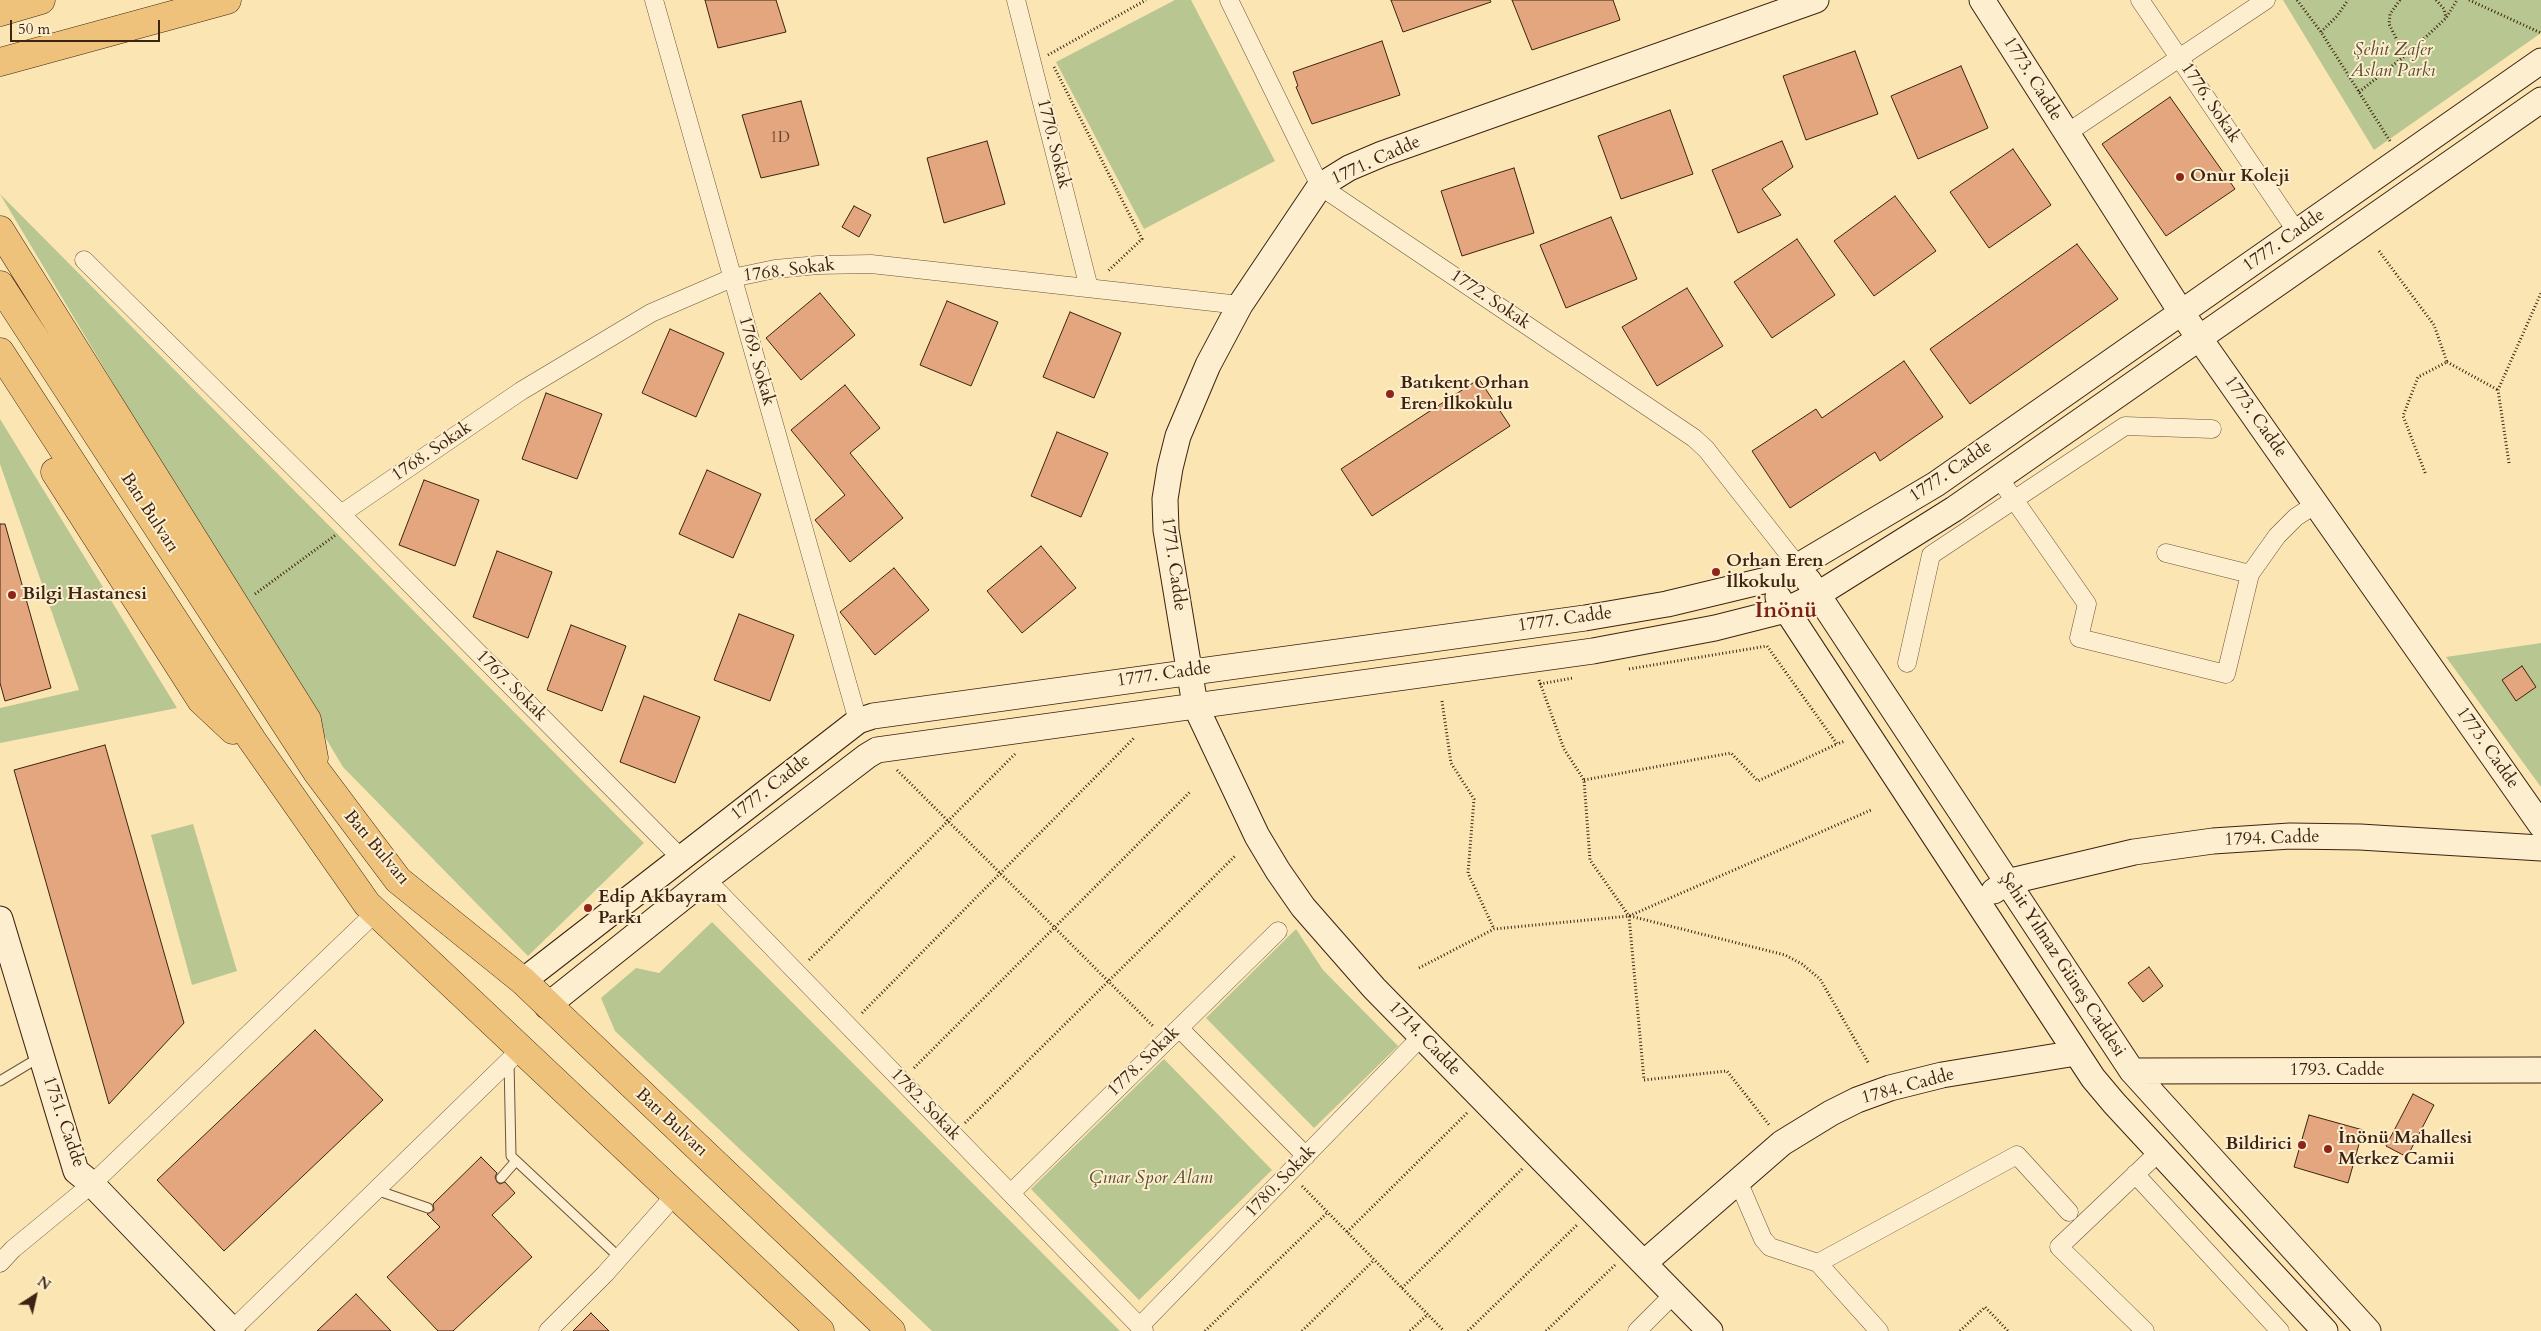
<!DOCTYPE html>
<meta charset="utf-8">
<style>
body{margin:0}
#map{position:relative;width:2541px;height:1331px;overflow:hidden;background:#fbe5b3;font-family:Cardo,serif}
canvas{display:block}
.north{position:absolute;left:10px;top:1271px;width:50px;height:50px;-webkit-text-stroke:4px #fceece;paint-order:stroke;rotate:35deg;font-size:14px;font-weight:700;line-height:20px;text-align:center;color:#3d2311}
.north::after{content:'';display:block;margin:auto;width:18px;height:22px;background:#3d2311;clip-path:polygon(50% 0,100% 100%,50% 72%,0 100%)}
.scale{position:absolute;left:10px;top:20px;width:150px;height:22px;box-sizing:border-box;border:2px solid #3d2311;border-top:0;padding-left:6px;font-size:15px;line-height:18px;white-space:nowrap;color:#3d2311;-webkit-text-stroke:4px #fceece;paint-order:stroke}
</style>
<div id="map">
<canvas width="2541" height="1331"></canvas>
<div class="north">N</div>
<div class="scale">50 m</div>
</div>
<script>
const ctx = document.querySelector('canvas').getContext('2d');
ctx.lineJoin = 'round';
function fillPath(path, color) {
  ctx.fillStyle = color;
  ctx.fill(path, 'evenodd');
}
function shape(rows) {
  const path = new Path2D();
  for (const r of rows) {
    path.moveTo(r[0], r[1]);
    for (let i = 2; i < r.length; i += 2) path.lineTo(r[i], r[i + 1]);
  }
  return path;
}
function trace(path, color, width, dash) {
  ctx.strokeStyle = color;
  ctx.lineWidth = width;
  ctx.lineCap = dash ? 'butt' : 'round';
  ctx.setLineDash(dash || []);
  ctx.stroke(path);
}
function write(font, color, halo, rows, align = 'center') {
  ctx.font = font + ' Cardo,serif';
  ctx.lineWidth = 4;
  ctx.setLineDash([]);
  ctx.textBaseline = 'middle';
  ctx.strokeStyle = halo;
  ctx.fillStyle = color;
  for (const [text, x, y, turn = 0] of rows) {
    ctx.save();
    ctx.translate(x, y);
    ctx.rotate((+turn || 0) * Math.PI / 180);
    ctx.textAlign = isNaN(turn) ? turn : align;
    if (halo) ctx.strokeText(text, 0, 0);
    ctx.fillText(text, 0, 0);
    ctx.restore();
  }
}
fillPath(shape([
 [1175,0,1191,0,1275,161,1144,229,1056,62],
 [2283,0,2541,0,2541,33,2374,150],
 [0,194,644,843,528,956,343,767],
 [0,419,177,708,0,743,0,708,79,690,0,464],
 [2541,643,2541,787,2446,657],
 [193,824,237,971,192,985,151,835],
 [712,922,1120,1331,932,1331,615,1031,601,998,636,968,659,973],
 [1296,929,1323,970,1398,1046,1314,1128,1206,1018],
 [1164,1059,1272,1170,1139,1300,1031,1189]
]), '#b8c691');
const building = shape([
 [705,0,776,0,786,32,718,48,705,0],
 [1391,0,1490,0,1491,2,1403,32,1391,0],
 [1512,0,1613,0,1620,20,1532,50,1512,0],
 [1382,41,1400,95,1312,124,1296,87,1298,86,1293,72,1382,41],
 [1855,51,1878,114,1806,140,1783,76,1855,51],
 [1961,66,1988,128,1918,159,1891,96,1961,66],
 [2170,97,2235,189,2166,236,2102,144,2170,97],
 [801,101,819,165,761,178,742,115,801,101],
 [1670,110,1693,174,1621,199,1598,136,1670,110],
 [987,141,1005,204,944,223,927,158,987,141],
 [1782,141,1793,167,1762,189,1781,215,1738,233,1712,170,1782,141],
 [2013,149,2051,205,1989,248,1950,192,2013,149],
 [1514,168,1534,233,1462,256,1441,191,1514,168],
 [1895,196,1936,251,1874,296,1834,241,1895,196],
 [854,206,871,215,859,237,842,227,854,206],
 [1611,217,1637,279,1566,308,1540,245,1611,217],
 [1797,239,1835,295,1772,338,1734,282,1797,239],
 [2077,244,2118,299,1970,404,1930,349,2077,244],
 [1687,288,1723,346,1657,386,1622,327,1687,288],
 [820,293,855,335,801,380,766,338,820,293],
 [947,301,998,322,971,386,920,365,947,301],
 [1070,312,1121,333,1094,398,1043,377,1070,312],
 [670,329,724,353,696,417,642,393,670,329],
 [1904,361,1943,417,1880,461,1875,452,1790,508,1752,451,1816,409,1822,418,1904,361],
 [1479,379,1510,426,1372,516,1341,469,1479,379],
 [845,385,880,428,850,453,903,518,850,562,815,520,845,495,791,430,845,385],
 [546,393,602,414,577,479,522,459,546,393],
 [1057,432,1108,453,1081,517,1031,496,1057,432],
 [707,470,761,494,733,558,679,534,707,470],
 [424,480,479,500,455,566,399,545,424,480],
 [0,524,5,524,51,688,5,701,0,683,0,524],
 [1041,546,1076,588,1022,633,987,591,1041,546],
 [497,551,552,572,528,638,473,617,497,551],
 [894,568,929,610,875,655,840,612,894,568],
 [739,614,794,635,770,701,714,680,739,614],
 [571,625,626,646,602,711,547,690,571,625],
 [2522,666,2536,687,2516,701,2502,680,2522,666],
 [644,696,700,717,675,783,620,762,644,696],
 [105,745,184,1023,109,1104,14,770,105,745],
 [2149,967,2163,986,2143,1002,2128,983,2149,967],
 [315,1030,383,1100,224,1251,157,1180,315,1030],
 [2413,1094,2434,1105,2407,1157,2386,1146,2413,1094],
 [2309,1115,2363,1130,2348,1183,2294,1167,2309,1115],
 [481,1157,497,1173,495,1177,497,1182,500,1184,505,1182,515,1193,492,1215,532,1257,453,1331,438,1331,387,1277,440,1227,427,1214,434,1210,433,1204,481,1157],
 [356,1294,391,1331,317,1331,356,1294],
 [591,1313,609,1331,573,1331,591,1313]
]);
fillPath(building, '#e4a67e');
trace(building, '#3d2311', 1);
const lane = shape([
 [509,1061,511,1156,620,1258],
 [0,1081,40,1057],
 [501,1178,515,1162],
 [376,1190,428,1208]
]);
const street = shape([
 [654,0,858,721],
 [1016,0,1089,288],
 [1229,0,1320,186,1694,438,1706,449,1798,566],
 [2140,0,2297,232],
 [2067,133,2266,0],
 [84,260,341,514,681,858],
 [1999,478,2087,604,2079,638,2226,674,2250,574,2277,536,2296,517,2316,504],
 [341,514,521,391,651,313,732,278,775,269,818,265,871,264,1240,305],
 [2166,553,2250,574],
 [1907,663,1931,555,2125,426,2212,429],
 [706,879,1144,1331],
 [1179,1028,1306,1156],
 [2135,1174,2280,1331],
 [1738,1181,1763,1239,1770,1247,1818,1263,1879,1331],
 [1011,1193,1278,931],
 [0,1263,13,1249,92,1184,376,912],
 [1818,1263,2017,1155,2069,1212],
 [1140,1326,1422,1036],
 [231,1331,521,1049],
 [548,1331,605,1274,675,1195],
 [1637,1331,1674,1294],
 [2145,1331,2059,1247,2159,1152]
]);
const secondary = shape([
 [1982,0,2181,312,2541,825],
 [1808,580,2132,1071,2368,1331],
 [1778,597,2093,1078,2114,1103,2325,1331],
 [1994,891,2007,882,2134,852,2213,841,2290,836,2360,837,2541,848],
 [0,919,76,1171,92,1184,232,1330],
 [523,981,858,721,873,716,1585,618,1667,604,1767,580,1798,566,1936,484,2541,61],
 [547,1006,706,879,867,756,877,750,1593,651,1715,628,1786,610,1817,595,1954,509,2541,100],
 [2132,1071,2541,1070],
 [1644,1263,1782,1143,1831,1113,1857,1100,1890,1088,1942,1075,2076,1053],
 [1710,1331,1374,988,1303,907,1278,871,1257,836,1195,705,1166,530,1165,499,1170,468,1178,436,1208,365,1240,305,1320,186,1349,168,1382,154,1816,0]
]);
const primary = shape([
 [0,12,41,0],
 [0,62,227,0],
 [0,230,307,720,314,758],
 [0,285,317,772,398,880,523,981,891,1331],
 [0,352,252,740,367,904,820,1331],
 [55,472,201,700,233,730]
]);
trace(lane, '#6c543a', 11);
trace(street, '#6c543a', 19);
trace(secondary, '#3d2311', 27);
trace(primary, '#3d2311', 29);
trace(shape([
 [2297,0,2321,32,2390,141],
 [2400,0,2390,14,2389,24,2398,42,2411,51],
 [2436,0,2444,9,2446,18],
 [2469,0,2541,33],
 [2321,32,2337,16,2348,0],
 [1048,55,1146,0],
 [1054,67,1142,239,1107,272],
 [2359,92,2411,51,2446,18,2457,0],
 [2379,251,2434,325,2447,362,2418,377,2403,416,2426,475],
 [2447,362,2498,390],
 [2509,463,2498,390,2541,293],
 [255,594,337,534],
 [1629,669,1767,646,1837,744,1845,741],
 [1539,680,1564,749,1584,780,1590,860,1629,916,1644,1080,1727,1071,1770,1126],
 [1540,684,1573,678],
 [1442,701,1451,763,1474,799,1468,873,1494,929],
 [897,770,1154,1027],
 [1584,780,1731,753,1758,781,1837,744],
 [1630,916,1785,955,1802,964,1820,979,1869,1064],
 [809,960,1015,754],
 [1419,968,1494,929,1629,916,1871,810],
 [862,1013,1135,737],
 [914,1068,1191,791],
 [965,1123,1235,856],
 [1302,1186,1444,1331],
 [1347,1232,1467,1113],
 [1402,1288,1522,1169],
 [1205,1331,1328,1212],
 [1302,1331,1374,1260],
 [1410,1331,1428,1314],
 [1468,1331,1577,1225],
 [1546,1331,1616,1264],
 [1960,1331,1985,1307,2008,1331]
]), '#3d2311', 3, [1, 2.5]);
trace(lane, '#fceece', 9);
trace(street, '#fceece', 18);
trace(secondary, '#fceece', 25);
trace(primary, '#eec27a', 28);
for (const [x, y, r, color] of [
 [2180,177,5,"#8f2418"],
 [1390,394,5,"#8f2418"],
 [1716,572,5,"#8f2418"],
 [12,595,5,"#8f2418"],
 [588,908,5,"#8f2418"],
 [2302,1145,5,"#8f2418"],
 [2328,1149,5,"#8f2418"]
]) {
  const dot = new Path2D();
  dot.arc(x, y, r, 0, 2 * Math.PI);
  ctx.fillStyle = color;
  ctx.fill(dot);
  trace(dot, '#fceece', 2);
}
write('15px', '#67442c', null, [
 ["1D",780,139]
]);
write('italic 18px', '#5c4c31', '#fceece', [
 ["Şehit Zafer",2393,51],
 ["Aslan Parkı",2393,72],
 ["Çınar Spor Alanı",1151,1179]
]);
write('18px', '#3d2311', '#fceece', [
 ["1773. Cadde",2032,79,58],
 ["1776. Sokak",2210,103,56],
 ["1770. Sokak",1053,144,76],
 ["1771. Cadde",1376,161,-24],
 ["1777. Cadde",2284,241,-35],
 ["1768. Sokak",789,271,-7],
 ["1772. Sokak",1490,300,34],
 ["1769. Sokak",756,361,74],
 ["1773. Cadde",2255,417,55],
 ["1768. Sokak",432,452,-34],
 ["1777. Cadde",1951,472,-34],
 ["Batı Bulvarı",149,513,57],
 ["1771. Cadde",1173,564,82],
 ["1777. Cadde",1565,620,-8],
 ["1777. Cadde",1164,675,-8],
 ["1767. Sokak",511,686,45],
 ["1773. Cadde",2487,748,55],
 ["1777. Cadde",771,788,-38],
 ["1794. Cadde",2272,839,-2],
 ["Batı Bulvarı",376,848,50],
 ["Şehit Yılmaz Güneş Caddesi",2062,965,57],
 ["1714. Cadde",1424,1039,46],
 ["1778. Sokak",1144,1062,-44],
 ["1793. Cadde",2337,1071],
 ["1784. Cadde",1908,1087,-15],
 ["1782. Sokak",925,1105,46],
 ["1751. Cadde",63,1122,71],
 ["Batı Bulvarı",671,1123,43],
 ["1780. Sokak",1281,1182,-46]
]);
write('bold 18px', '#3d2311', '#fceece', [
 ["Onur Koleji",2190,177],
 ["Batıkent Orhan",1400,384],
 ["Eren İlkokulu",1400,405],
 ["Orhan Eren",1726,562],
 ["İlkokulu",1726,583],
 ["Bilgi Hastanesi",22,595],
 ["Edip Akbayram",598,898],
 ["Parkı",598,919],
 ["İnönü Mahallesi",2338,1139],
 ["Merkez Camii",2338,1160],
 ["Bildirici",2292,1145,"right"]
], 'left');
write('bold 22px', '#7a1f14', '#fceece', [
 ["İnönü",1786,612]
]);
</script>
